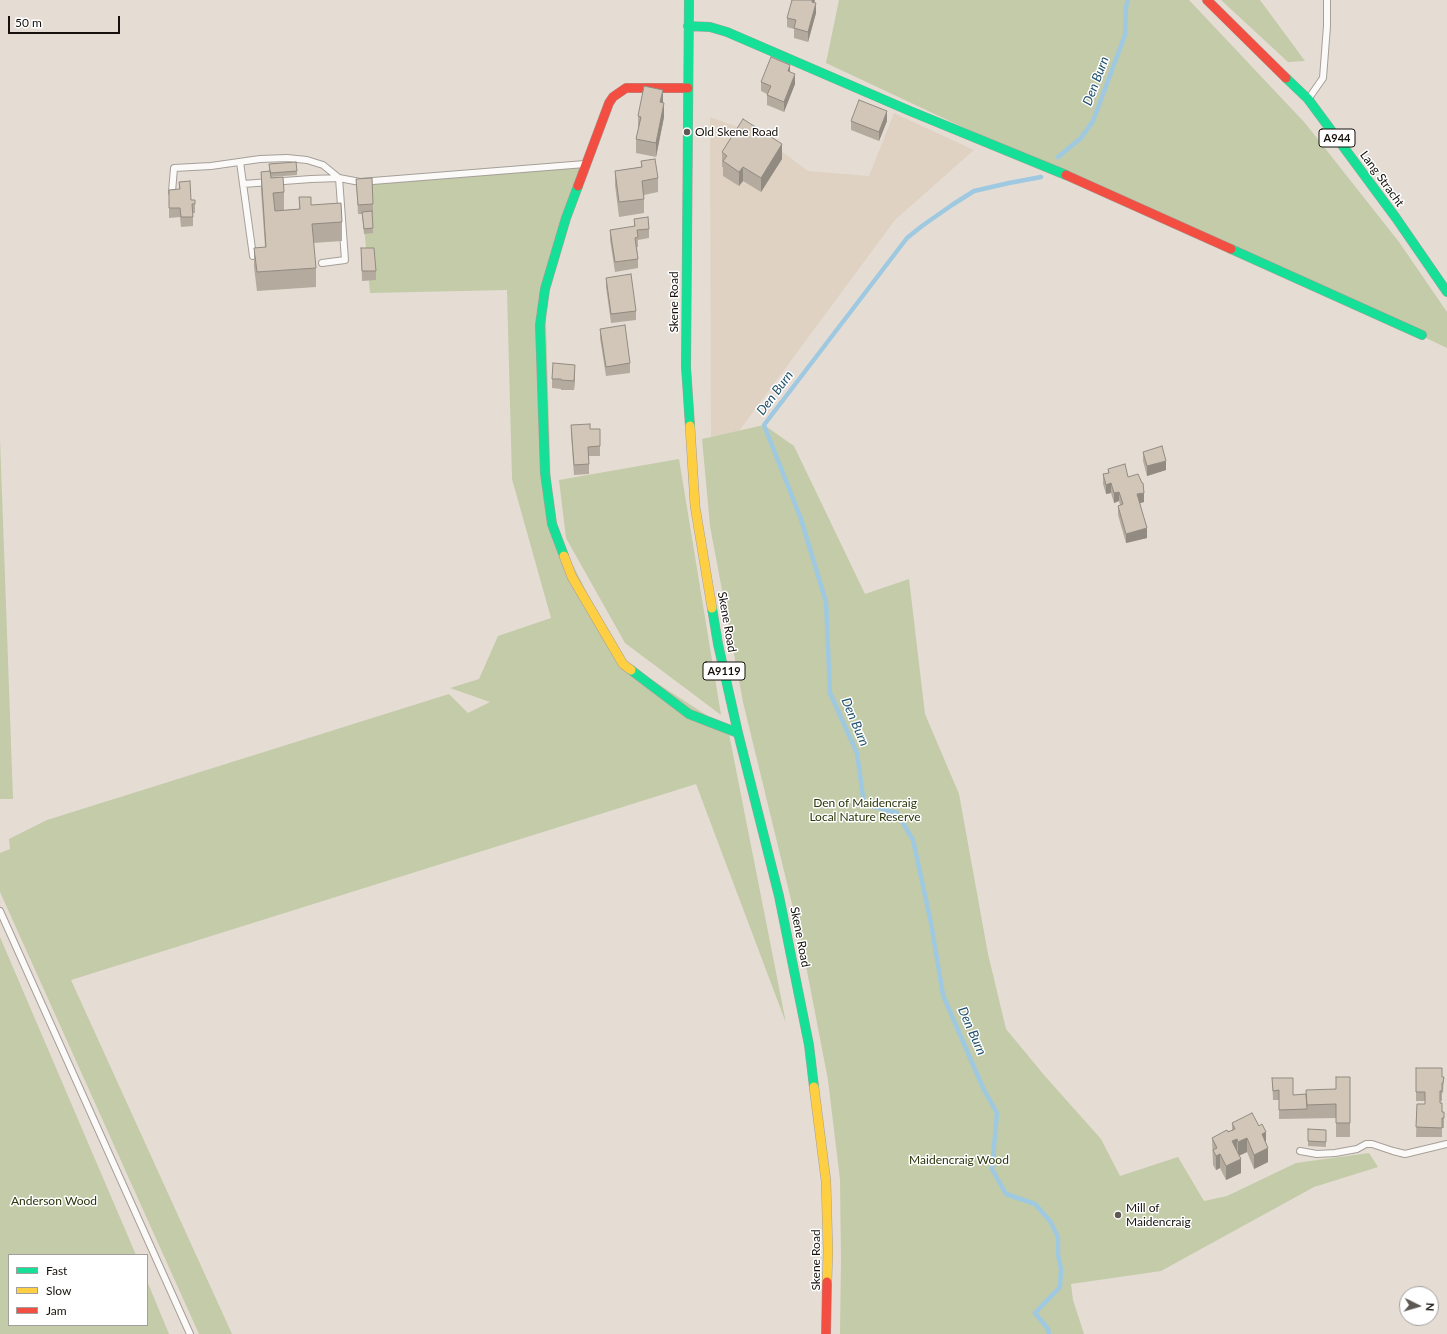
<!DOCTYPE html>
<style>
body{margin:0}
#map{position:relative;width:1447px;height:1334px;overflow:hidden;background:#e5ddd4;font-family:Lato,sans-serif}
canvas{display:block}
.legend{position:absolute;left:8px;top:1254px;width:140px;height:72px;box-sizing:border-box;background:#fff;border:1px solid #a2a09e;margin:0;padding:5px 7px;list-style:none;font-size:12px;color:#16110c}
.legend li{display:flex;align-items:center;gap:8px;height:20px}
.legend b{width:20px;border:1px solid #a2a09e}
.north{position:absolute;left:1399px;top:1286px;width:40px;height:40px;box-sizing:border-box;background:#fff;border:1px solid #a2a09e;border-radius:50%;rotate:95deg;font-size:11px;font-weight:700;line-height:16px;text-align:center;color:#16110c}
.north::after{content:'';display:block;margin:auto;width:14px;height:18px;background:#5e5852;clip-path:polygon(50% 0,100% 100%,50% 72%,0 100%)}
.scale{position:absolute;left:8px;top:16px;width:112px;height:18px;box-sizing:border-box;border:2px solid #16110c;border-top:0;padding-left:5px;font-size:12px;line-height:14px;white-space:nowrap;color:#16110c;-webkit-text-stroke:3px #fff;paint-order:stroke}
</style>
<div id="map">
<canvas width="1447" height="1334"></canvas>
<ul class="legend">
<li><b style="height:5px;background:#16e098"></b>Fast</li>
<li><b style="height:5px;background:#ffcf43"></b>Slow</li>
<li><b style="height:5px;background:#f24e42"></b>Jam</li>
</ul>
<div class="north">N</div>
<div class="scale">50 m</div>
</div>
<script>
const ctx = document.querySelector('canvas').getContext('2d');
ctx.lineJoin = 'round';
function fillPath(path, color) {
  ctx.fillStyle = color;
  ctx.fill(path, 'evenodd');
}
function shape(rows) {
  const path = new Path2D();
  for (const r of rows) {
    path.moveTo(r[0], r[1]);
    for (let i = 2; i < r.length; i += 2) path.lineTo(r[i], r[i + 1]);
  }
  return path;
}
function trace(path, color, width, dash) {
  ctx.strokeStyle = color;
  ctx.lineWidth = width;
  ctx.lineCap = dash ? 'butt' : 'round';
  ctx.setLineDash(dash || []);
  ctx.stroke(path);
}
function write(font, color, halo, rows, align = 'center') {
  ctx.font = font + ' Lato,sans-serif';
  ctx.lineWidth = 3;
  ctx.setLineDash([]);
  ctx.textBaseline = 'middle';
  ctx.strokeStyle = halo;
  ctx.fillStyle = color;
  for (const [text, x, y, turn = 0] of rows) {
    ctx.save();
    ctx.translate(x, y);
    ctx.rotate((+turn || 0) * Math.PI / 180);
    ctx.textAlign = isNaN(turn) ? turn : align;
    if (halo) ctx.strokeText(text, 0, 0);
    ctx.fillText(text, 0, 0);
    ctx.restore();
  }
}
fillPath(shape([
 [894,113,974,150,895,220,739,431,711,437,710,117,760,135,808,171,869,176]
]), '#e0d2c2');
fillPath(shape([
 [839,0,1189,0,1305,123,1399,242,1447,312,1447,348,1397,324,1039,163,826,63],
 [1221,0,1260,0,1305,61,1288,62],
 [587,164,545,289,552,524,621,660,728,729,786,1023,696,784,71,980,232,1334,199,1334,0,892,0,853,10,849,9,839,47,820,449,694,468,713,490,702,450,688,479,679,498,636,551,618,512,479,507,290,370,293,360,182],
 [764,425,794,446,865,594,909,579,925,714,959,794,988,954,1006,1029,1044,1075,1101,1139,1120,1176,1178,1157,1204,1201,1227,1196,1296,1163,1369,1153,1378,1167,1314,1187,1161,1271,1071,1284,1073,1300,1084,1334,840,1334,841,1260,840,1180,828,1080,802,945,743,702,710,526,702,439],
 [0,439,13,799,0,799],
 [679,459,721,715,625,643,566,538,559,480],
 [0,937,136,1255,9,1255,9,1325,147,1325,147,1281,169,1334,0,1334]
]), '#c3cba8');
trace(shape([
 [1058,157,1081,138,1093,121,1125,35,1126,7,1128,0],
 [1041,177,1009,183,974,191,952,205,922,226,907,238,764,425,801,519,826,602,830,693,857,753,864,804,897,813,913,840,931,923,943,995,983,1088,997,1113,992,1169,1006,1194,1035,1204,1050,1221,1058,1237,1058,1255,1061,1269,1060,1287,1035,1313,1048,1329,1049,1334]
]), '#9fc9e1', 4.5);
const lane = shape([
 [1309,98,1323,78,1327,26,1327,0],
 [240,162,253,256],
 [243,184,311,179,339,178],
 [172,192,174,168,211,166,260,159,287,158,307,160,323,165,339,178],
 [322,263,345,260,339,178,360,182,585,164],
 [0,911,190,1334],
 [1300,1151,1317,1154,1335,1153,1357,1149,1366,1144,1372,1144,1393,1151,1405,1154,1447,1144]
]);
const fast = shape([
 [689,0,686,367,690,426],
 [688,26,710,27,727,32,910,111,1066,175],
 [1286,78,1308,99,1396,218,1447,292],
 [1231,249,1422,335],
 [564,556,552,524,545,473,540,325,545,289,566,218,578,186],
 [712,608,718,644,738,733,779,896,809,1045,814,1087],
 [631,670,689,714,738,733]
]);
const slow = shape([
 [690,426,695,506,712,608],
 [564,556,572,577,623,664,631,670],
 [814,1087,826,1181,828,1251,827,1282]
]);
const jam = shape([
 [1207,0,1286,78],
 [1066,175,1231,249],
 [578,186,609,103,613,97,626,88,688,88],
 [826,1334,827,1282]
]);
trace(lane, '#a59f98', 8);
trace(fast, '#a59f98', 10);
trace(slow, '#a59f98', 10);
trace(jam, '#a59f98', 10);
trace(lane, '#fbfaf9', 6);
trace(fast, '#16e098', 9);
trace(slow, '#ffcf43', 9);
trace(jam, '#f24e42', 9);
fillPath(shape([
 [814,3,816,13,808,42,794,38,794,29,787,27,787,18],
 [790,72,795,84,784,112,767,105,767,94,761,91,761,82],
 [663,103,664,117,656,157,636,153,636,139,638,131,638,116],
 [851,121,887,121,879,141,851,130],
 [722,152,782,159,761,192,743,181,739,186,723,176,723,167,722,167],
 [641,161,658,178,658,192,644,195,644,213,619,217,615,185,615,171,641,167],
 [269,164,297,171,297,175,271,177,284,192,284,210,299,209,299,197,311,205,342,222,342,241,313,243,316,268,316,287,257,291,254,267,254,248,265,247,261,190,261,172,270,171],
 [356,179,373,204,373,213,372,213,373,233,364,234,362,214,358,214],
 [179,182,191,200,195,204,195,213,193,213,193,226,181,227,180,217,169,218,169,190,179,189],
 [634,219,649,229,649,238,638,240,638,247,637,247,638,259,638,268,615,272,610,240,610,230,634,227],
 [361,248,376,271,376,280,362,281],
 [606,278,636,311,636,320,611,323,606,287],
 [600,329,630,363,630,373,606,376,600,338],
 [575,374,574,390,561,390,561,389,552,388,552,379],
 [571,425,590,429,600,446,600,456,589,456,589,474,574,475,571,434],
 [1143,452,1166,470,1147,476,1143,461],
 [1108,469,1128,477,1144,502,1140,503,1147,538,1126,543,1118,515,1118,506,1120,505,1119,501,1114,503,1111,493,1106,494,1103,484,1103,474,1108,473],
 [1416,1068,1442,1077,1444,1077,1443,1093,1442,1093,1442,1101,1440,1101,1442,1112,1444,1112,1444,1128,1442,1128,1442,1137,1416,1137,1417,1104,1425,1104,1425,1101,1416,1101],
 [1350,1077,1350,1137,1336,1137,1336,1118,1279,1119,1279,1100,1273,1100,1272,1078,1293,1095,1306,1094,1336,1089],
 [1232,1123,1266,1143,1268,1162,1254,1169,1247,1152,1239,1156,1241,1173,1226,1180,1220,1168,1216,1170,1213,1165,1212,1138,1232,1130],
 [1308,1129,1326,1130,1326,1147,1308,1146]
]), '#b4aa9e');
fillPath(shape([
 [812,0,815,0,812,12],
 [816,3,816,13,808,42,808,32],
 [790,65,790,75,788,71],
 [795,74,795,84,784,112,784,102],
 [663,90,663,104,660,102],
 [664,103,664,117,656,157,656,143],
 [887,111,887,121,879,141,879,132],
 [782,144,782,159,761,192,761,178],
 [743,167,743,181,739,186,739,172],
 [575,365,575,374,574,390,574,381],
 [1166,461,1166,470,1147,476,1147,466],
 [1111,483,1111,493,1106,494,1106,485],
 [1119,492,1119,501,1114,503,1114,493],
 [1144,493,1144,502,1137,504,1137,494],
 [1147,528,1147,538,1126,543,1126,534],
 [1266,1132,1266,1146,1262,1134],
 [1247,1138,1247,1152,1238,1156,1238,1142],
 [1237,1139,1237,1153,1232,1141],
 [1268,1148,1268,1162,1254,1169,1254,1155],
 [1220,1154,1220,1168,1216,1170,1216,1156],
 [1241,1159,1241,1173,1226,1180,1226,1166]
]), '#928b81');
const building = shape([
 [792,0,812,0,812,2,816,3,808,32,794,28,796,20,787,18,792,0],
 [771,57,790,65,788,71,795,74,784,102,767,95,771,86,761,82,771,57],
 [644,86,663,90,660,102,664,103,656,143,636,139,641,117,638,116,644,86],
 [859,100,887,111,879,132,851,121,859,100],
 [743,119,782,144,761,178,743,167,739,172,723,161,727,156,722,152,743,119],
 [655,159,658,178,642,181,644,199,619,202,615,171,642,167,641,161,655,159],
 [296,162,297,171,271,173,270,171,269,164,296,162],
 [270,171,271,178,283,177,284,192,273,193,275,211,300,209,299,197,311,197,311,205,341,203,342,222,312,224,316,268,257,272,254,248,266,247,261,172,270,171],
 [372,178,373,204,358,205,356,179,372,178],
 [190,181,191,200,195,200,195,204,192,204,193,217,181,217,180,208,169,208,169,190,180,189,179,182,190,181],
 [372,211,373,228,364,229,362,212,372,211],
 [648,217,649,229,637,230,638,237,635,238,638,259,615,262,610,230,635,226,634,219,648,217],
 [361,248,374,248,376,271,362,271,361,248],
 [631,274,636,311,611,314,606,278,631,274],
 [625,325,630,363,606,367,600,329,625,325],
 [553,363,575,365,574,381,561,380,561,379,552,379,553,363],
 [590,424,590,429,600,429,600,446,588,447,589,464,574,465,571,425,590,424],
 [1162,446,1166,461,1147,466,1143,452,1162,446],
 [1125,464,1128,477,1138,474,1142,483,1143,483,1144,493,1137,494,1147,528,1126,534,1118,506,1123,504,1119,492,1114,493,1111,483,1106,485,1103,474,1109,473,1108,469,1125,464],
 [1416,1068,1442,1068,1442,1077,1444,1077,1443,1083,1442,1083,1442,1091,1440,1091,1440,1103,1442,1103,1442,1112,1444,1112,1444,1118,1442,1118,1442,1128,1416,1127,1417,1104,1425,1104,1425,1092,1416,1092,1416,1068],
 [1336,1077,1350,1077,1350,1123,1336,1123,1336,1104,1307,1105,1306,1090,1336,1089,1336,1077],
 [1272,1078,1293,1078,1293,1095,1306,1094,1307,1109,1279,1110,1279,1090,1273,1091,1272,1078],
 [1252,1113,1259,1126,1262,1124,1266,1132,1262,1134,1268,1148,1254,1155,1247,1138,1238,1142,1237,1139,1232,1141,1241,1159,1226,1166,1220,1154,1216,1156,1213,1150,1217,1148,1212,1138,1227,1130,1228,1132,1235,1129,1232,1123,1252,1113],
 [1308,1129,1326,1130,1326,1142,1308,1141,1308,1129]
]);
fillPath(building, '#d1c6b8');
trace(building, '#928b81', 1);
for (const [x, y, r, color] of [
 [687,132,4,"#5e5852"],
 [1118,1215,4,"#5e5852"]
]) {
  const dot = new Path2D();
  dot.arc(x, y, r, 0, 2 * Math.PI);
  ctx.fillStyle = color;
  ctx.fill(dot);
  trace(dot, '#fff', 1.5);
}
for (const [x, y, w] of [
 [1337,138,36],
 [724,671,42]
]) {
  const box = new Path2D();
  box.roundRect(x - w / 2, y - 9, w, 18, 3);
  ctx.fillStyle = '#fff';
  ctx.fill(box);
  trace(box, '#16110c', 1);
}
write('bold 11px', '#16110c', null, [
 ["A944",1337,138],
 ["A9119",724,671]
]);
write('12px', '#16110c', '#fff', [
 ["Old Skene Road",695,132],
 ["Mill of",1126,1208],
 ["Maidencraig",1126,1222]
], 'left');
write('12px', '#16110c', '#fff', [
 ["Lang Stracht",1382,179,54],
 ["Skene Road",674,302,-90],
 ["Skene Road",727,622,80],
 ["Skene Road",800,937,79],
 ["Skene Road",816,1260,-90]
]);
write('12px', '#283609', '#fff', [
 ["Den of Maidencraig",865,803],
 ["Local Nature Reserve",865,817],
 ["Maidencraig Wood",959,1160],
 ["Anderson Wood",54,1201]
]);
write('italic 13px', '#21516c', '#fff', [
 ["Den Burn",1096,81,-69],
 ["Den Burn",775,393,-53],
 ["Den Burn",855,722,67],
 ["Den Burn",972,1031,66]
]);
</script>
